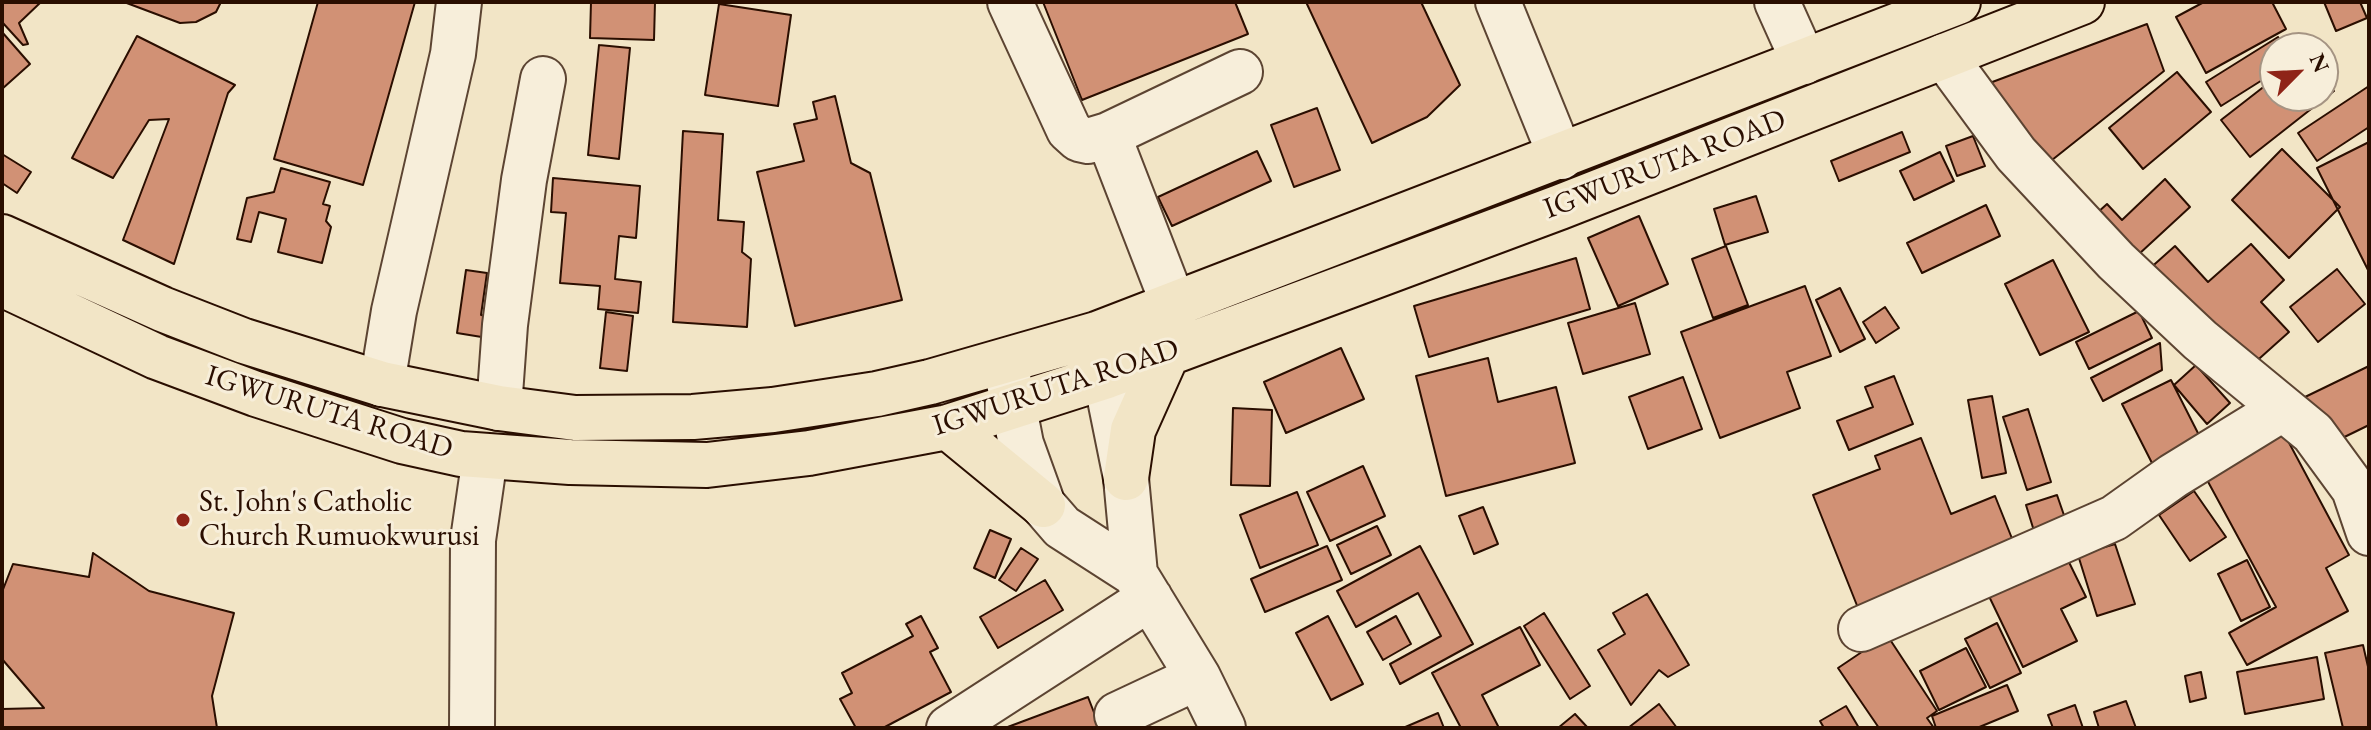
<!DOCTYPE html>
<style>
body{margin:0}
#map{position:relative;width:2371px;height:730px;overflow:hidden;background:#f2e5c6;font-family:"EB Garamond",serif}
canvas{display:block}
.frame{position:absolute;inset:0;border:4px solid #2a0e00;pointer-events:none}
.north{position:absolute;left:2259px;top:32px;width:80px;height:80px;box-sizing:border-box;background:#f7eeda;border:2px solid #a59483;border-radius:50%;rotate:66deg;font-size:22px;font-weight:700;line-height:32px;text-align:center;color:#2a0e00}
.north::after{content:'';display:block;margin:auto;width:28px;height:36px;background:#8f2418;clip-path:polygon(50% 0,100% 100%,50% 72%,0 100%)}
</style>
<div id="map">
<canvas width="2371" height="730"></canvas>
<div class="frame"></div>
<div class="north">N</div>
</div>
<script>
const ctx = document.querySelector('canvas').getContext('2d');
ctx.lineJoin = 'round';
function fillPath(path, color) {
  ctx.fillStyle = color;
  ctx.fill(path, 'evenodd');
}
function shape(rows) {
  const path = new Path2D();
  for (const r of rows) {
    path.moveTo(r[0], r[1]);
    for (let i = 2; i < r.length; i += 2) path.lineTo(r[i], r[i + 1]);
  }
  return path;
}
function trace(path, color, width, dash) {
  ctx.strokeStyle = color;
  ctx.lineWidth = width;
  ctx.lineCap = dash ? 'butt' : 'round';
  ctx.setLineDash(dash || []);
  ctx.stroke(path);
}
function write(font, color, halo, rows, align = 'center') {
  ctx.font = font + ' "EB Garamond",serif';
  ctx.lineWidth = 6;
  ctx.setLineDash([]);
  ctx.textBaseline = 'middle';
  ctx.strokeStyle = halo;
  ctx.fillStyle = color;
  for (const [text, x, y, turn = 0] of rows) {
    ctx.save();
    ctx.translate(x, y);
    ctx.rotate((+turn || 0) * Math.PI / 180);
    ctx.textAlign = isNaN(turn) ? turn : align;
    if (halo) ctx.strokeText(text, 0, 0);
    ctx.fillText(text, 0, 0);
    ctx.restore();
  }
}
const building = shape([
 [2,2,41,2,19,23,28,44,23,45,2,22,2,2],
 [124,2,221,2,216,12,196,22,180,23,124,2],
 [318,2,415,2,363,185,274,159,318,2],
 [591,2,655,2,654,40,590,38,591,2],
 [1043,2,1235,2,1248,34,1082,100,1043,2],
 [1306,2,1421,2,1460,85,1427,117,1372,143,1306,2],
 [2204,2,2272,2,2286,29,2206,73,2176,17,2204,2],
 [2324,2,2360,2,2367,18,2336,31,2324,2],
 [719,4,791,15,778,106,705,95,719,4],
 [2147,24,2164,71,2042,168,1979,87,2147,24],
 [2,32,30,64,2,89,2,32],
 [137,36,235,85,228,93,174,264,123,240,169,119,149,120,113,178,72,158,137,36],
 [2278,37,2285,48,2275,48,2275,72,2221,106,2206,82,2278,37],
 [599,45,630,48,619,159,588,155,599,45],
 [2177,72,2211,112,2143,169,2109,128,2177,72],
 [2323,77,2334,91,2250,157,2221,120,2275,78,2275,96,2323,96,2323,77],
 [2369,86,2369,127,2317,161,2298,133,2369,86],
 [835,96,851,163,870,173,902,300,795,326,757,172,804,161,794,124,817,119,813,102,835,96],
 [1317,108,1340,170,1294,187,1271,125,1317,108],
 [683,131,723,134,718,220,744,222,742,252,751,259,747,327,673,322,683,131],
 [1902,132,1910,152,1839,181,1831,161,1902,132],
 [1973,136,1985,166,1957,176,1946,146,1973,136],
 [2369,142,2369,272,2317,168,2369,142],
 [2282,149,2340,207,2289,258,2232,200,2282,149],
 [1257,151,1271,181,1172,226,1158,197,1257,151],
 [1940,152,1954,181,1914,200,1900,171,1940,152],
 [2,154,31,172,17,193,2,183,2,154],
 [281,168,330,182,323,204,330,206,326,221,331,227,322,263,278,252,286,219,259,212,251,242,237,239,247,198,274,192,281,168],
 [553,178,640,186,636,238,619,236,615,279,641,282,638,313,598,309,600,286,560,283,566,213,551,212,553,178],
 [2165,179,2190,207,2126,266,2086,223,2107,204,2122,220,2165,179],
 [1756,196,1768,232,1725,245,1714,209,1756,196],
 [1986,205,2000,236,1922,273,1907,243,1986,205],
 [1639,216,1668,284,1618,306,1588,238,1639,216],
 [2251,244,2284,280,2261,302,2289,332,2241,375,2147,271,2175,246,2208,282,2251,244],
 [1726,246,1748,305,1713,318,1692,259,1726,246],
 [1576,258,1590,309,1429,357,1414,306,1576,258],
 [2053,260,2089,332,2040,355,2005,284,2053,260],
 [2337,269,2365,304,2318,342,2290,307,2337,269],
 [466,270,487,273,481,315,497,318,494,339,457,333,466,270],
 [1805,286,1831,356,1787,372,1800,408,1720,438,1681,332,1805,286],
 [1840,288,1865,339,1840,352,1816,300,1840,288],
 [1635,303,1650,354,1583,374,1568,323,1635,303],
 [1885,307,1899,328,1876,343,1863,322,1885,307],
 [2139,311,2152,338,2089,369,2076,342,2139,311],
 [606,312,633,316,627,371,600,368,606,312],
 [2160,343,2162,370,2103,401,2091,378,2160,343],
 [1341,348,1364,399,1286,433,1264,382,1341,348],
 [1488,358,1498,402,1556,387,1575,463,1446,496,1416,376,1488,358],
 [2196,365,2230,403,2207,424,2174,385,2196,365],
 [2369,366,2369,425,2328,445,2305,397,2369,366],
 [1894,376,1913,424,1849,450,1837,421,1873,407,1865,387,1894,376],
 [1683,377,1702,429,1648,449,1629,397,1683,377],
 [2171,380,2203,443,2154,467,2122,404,2171,380],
 [1992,396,2006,473,1982,478,1968,400,1992,396],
 [1233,408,1272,410,1270,486,1231,485,1233,408],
 [2028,409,2051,482,2027,490,2003,417,2028,409],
 [2279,424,2349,555,2326,568,2348,611,2247,665,2229,633,2276,607,2200,467,2279,424],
 [1921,438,1951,514,1995,496,2017,551,1860,613,1813,495,1880,469,1875,456,1921,438],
 [1363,466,1385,516,1330,541,1307,492,1363,466],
 [2194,491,2226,537,2190,561,2159,515,2194,491],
 [1297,492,1318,545,1260,568,1240,515,1297,492],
 [2057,495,2066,521,2034,531,2026,505,2057,495],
 [1483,507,1498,544,1474,554,1459,516,1483,507],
 [1377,526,1391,555,1351,574,1337,545,1377,526],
 [990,530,1011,539,995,578,974,568,990,530],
 [2115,544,2135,604,2097,616,2078,555,2115,544],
 [1327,546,1342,580,1265,612,1251,579,1327,546],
 [1420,546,1473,644,1400,684,1390,664,1441,636,1418,593,1356,627,1337,591,1420,546],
 [1021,548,1038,559,1016,591,999,580,1021,548],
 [2064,552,2086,597,2061,609,2077,641,2023,667,1986,590,2064,552],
 [93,553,149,591,234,613,212,696,217,728,2,728,2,709,44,708,2,659,2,592,13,564,89,577,93,553],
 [2247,560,2270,607,2241,621,2218,574,2247,560],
 [1045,580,1063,610,998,648,980,617,1045,580],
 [1647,594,1689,665,1668,677,1659,670,1631,705,1598,650,1625,634,1613,613,1647,594],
 [1544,613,1590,686,1570,699,1524,626,1544,613],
 [921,616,938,648,930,652,951,692,883,728,856,728,840,699,852,693,842,673,913,636,906,624,921,616],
 [1328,616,1363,684,1331,700,1296,633,1328,616],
 [1396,616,1411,644,1383,660,1367,632,1396,616],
 [1997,623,2021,673,1990,688,1965,639,1997,623],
 [1520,627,1540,665,1482,695,1499,728,1461,728,1432,673,1520,627],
 [1887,635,1937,711,1927,718,1934,728,1879,728,1838,668,1887,635],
 [2363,645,2369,671,2369,728,2343,728,2325,653,2363,645],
 [1966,648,1986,687,1939,710,1920,671,1966,648],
 [2317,657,2324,699,2245,714,2237,672,2317,657],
 [2201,672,2206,698,2190,702,2185,676,2201,672],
 [2007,685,2018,711,1977,728,1936,728,1932,716,2007,685],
 [1088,697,1100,728,1005,728,1088,697],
 [2126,701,2136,728,2099,728,2094,712,2126,701],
 [1659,704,1677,728,1628,728,1659,704],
 [2075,705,2083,728,2053,728,2048,715,2075,705],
 [1846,706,1859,728,1824,728,1820,721,1846,706],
 [1438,713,1444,728,1403,728,1438,713],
 [1575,714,1588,728,1558,728,1575,714]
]);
fillPath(building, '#d19175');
trace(building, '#2a0e00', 2);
const minor = shape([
 [1010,2,1069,130,1079,139,1088,141,1108,135],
 [1498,2,1561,157],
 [1777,2,1804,62],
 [1944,56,2016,154,2116,261,2200,340,2313,433,2354,489,2369,533],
 [1173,303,1108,135,1240,72],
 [1098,340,1126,478,1135,574],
 [1005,362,1021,444,1043,505,1062,527,1135,574,1198,677,1223,728],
 [382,384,394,311,453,54,459,2],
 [499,408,505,325,524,180,543,79],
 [1861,629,2114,518,2173,476,2282,409],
 [1117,715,1198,677],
 [472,728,473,540,485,457],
 [949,728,1150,598]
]);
const major = shape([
 [2,237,162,309,244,341,382,384,499,408,575,418,693,417,773,410,877,394,930,382,1097,334,1958,2],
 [2,284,157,357,256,394,402,441,461,454,570,462,707,465,809,453,948,427,1107,376,1560,207,2082,2],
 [948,427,1043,505],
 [1126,478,1133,430,1167,354]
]);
trace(minor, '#5c4432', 48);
trace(major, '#2a0e00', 48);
trace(minor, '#f7eeda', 44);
trace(major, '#f2e5c6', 44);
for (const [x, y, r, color] of [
 [183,520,8,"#8f2418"]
]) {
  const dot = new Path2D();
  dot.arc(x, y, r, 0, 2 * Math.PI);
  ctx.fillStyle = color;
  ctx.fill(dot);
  trace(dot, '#f7eeda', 3);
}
write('30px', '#2a0e00', '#f7eeda', [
 ["IGWURUTA ROAD",1665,165,-21],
 ["IGWURUTA ROAD",1056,388,-18],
 ["IGWURUTA ROAD",329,413,17]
]);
write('30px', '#2a0e00', '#f7eeda', [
 ["St. John's Catholic",199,503],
 ["Church Rumuokwurusi",199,537]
], 'left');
</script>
